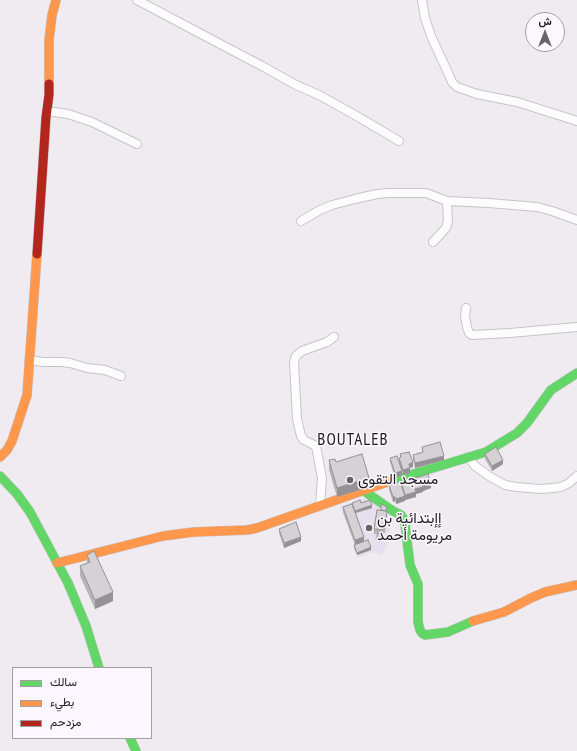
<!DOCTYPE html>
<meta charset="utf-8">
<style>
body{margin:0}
#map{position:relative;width:577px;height:751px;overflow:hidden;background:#efebf1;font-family:"PT Sans Narrow",Vazirmatn,sans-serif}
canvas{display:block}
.legend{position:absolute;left:12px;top:667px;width:140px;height:72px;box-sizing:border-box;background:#fcf7fe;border:1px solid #a39fa5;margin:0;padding:5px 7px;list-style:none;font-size:12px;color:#1e1b1f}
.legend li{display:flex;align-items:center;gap:8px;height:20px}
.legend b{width:20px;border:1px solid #a39fa5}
.north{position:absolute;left:525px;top:12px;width:40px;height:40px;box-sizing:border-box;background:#fcf7fe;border:1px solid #a39fa5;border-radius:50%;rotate:0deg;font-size:11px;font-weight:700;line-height:16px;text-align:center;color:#1e1b1f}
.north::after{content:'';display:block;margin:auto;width:14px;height:18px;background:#676468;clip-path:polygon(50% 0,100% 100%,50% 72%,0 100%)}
</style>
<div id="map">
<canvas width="577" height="751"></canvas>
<ul class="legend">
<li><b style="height:5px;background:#63d668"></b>سالك</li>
<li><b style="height:5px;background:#ff974d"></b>بطيء</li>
<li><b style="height:5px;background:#b3261e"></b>مزدحم</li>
</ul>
<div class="north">ش</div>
</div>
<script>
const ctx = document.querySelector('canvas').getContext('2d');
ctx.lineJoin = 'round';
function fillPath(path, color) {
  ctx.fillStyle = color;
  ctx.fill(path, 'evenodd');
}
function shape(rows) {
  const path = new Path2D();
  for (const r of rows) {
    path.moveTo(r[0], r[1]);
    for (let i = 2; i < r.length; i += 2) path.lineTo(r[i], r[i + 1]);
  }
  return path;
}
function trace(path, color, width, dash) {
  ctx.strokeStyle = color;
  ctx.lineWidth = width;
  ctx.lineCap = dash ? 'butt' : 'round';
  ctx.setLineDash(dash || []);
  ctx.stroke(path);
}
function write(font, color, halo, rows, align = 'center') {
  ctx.font = font + ' "PT Sans Narrow",Vazirmatn,sans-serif';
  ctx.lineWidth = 3;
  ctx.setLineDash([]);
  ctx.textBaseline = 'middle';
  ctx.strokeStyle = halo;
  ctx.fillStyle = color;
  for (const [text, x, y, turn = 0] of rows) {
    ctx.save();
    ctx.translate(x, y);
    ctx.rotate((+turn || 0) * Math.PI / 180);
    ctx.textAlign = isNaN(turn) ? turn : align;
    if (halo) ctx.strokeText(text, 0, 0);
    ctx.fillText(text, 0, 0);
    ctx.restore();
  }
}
fillPath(shape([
 [371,496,393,513,388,542,382,555,372,552,358,558,354,548,355,547,340,506]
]), '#e7dfed');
const street = shape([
 [137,0,241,55,262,66,296,85,319,95,355,115,399,141],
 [422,0,425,18,431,36,449,75,452,82,457,87,477,94,517,102,577,121],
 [47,111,68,114,92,122,137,144],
 [301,221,320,210,332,205,355,199,377,194,388,193,426,193,447,201,489,203,537,207,552,211,577,220],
 [433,242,446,228,448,221,447,201],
 [466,308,465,316,467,327,469,333,472,335,510,333,577,327],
 [29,360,43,362,62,362,70,363,87,368,105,370,121,376],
 [468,457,475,466,489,476,505,485,516,487,541,489,553,488,561,487,569,483,577,476],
 [320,506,322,478,316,446,304,440,301,436,297,419,294,362,296,356,302,351,327,342,334,337]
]);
const fast = shape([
 [0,476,17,494,30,512,68,583,86,626,99,668],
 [390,481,486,452,517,433,527,423,551,390,577,373],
 [364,491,393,511,401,515,403,518,405,524,410,565,418,584,418,622,420,630,422,633,425,635,448,632,473,621],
 [130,738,136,751]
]);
const slow = shape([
 [49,84,49,40,52,15,56,0],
 [0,457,7,450,12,441,27,395,37,254],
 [57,563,163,536,194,532,247,530,257,528,390,481],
 [473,621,504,612,531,598,545,592,577,585]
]);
const jam = shape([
 [37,254,46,117,49,95,49,84]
]);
trace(street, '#c7c4c9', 10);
trace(fast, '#c7c4c9', 10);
trace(slow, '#c7c4c9', 10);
trace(jam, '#c7c4c9', 10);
trace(street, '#fdfcfd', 8);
trace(fast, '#63d668', 9);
trace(slow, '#ff974d', 9);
trace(jam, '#b3261e', 9);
fillPath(shape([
 [422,447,444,460,415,468,413,460,413,455,422,452],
 [400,454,413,467,410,468,410,473,403,475,402,472,402,475,395,478,390,462,390,458,399,462,399,458,400,457],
 [485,454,503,464,492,471,485,459],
 [329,460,336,462,369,487,337,497,329,470],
 [413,479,431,488,423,491,423,492,416,494,416,497,405,500,405,498,405,501,396,504,395,501,393,502,389,490,389,485,401,485,401,482,413,482],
 [361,503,372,508,356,513,364,541,371,550,357,555,354,548,354,545,355,545,343,512,343,507],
 [387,516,385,533,383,533,381,542,376,541,378,534,374,534,374,529],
 [279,529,301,541,284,548,279,533],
 [87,555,113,601,95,609,80,576,80,566,87,563]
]), '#b7b4b7');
fillPath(shape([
 [444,456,444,460,415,468,415,463],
 [503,460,503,464,492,471,492,466],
 [413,462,413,467,409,468,409,464],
 [410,468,410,473,403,475,403,470],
 [402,471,402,475,395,478,395,473],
 [369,478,369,487,337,497,337,488],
 [431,484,431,488,423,491,423,492,416,494,416,497,405,500,405,495,422,486],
 [405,496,405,501,396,504,396,499],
 [393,497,395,497,395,501,393,502],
 [372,505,372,508,355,513,355,511],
 [301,537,301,541,284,548,284,543],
 [364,537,364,541,355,545,355,540],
 [371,547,371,550,357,555,357,553],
 [113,592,113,601,95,609,95,600]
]), '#959295');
const building = shape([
 [440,442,444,456,415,463,413,455,423,452,422,447,440,442],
 [496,447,503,460,492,466,485,454,496,447],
 [409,452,413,462,409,464,410,468,403,470,399,458,401,457,400,454,409,452],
 [362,454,369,478,337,488,329,460,335,459,336,462,362,454],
 [397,456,402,471,395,473,390,458,397,456],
 [428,474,431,484,422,486,423,487,415,489,416,492,405,495,401,482,412,478,413,484,414,484,413,479,428,474],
 [400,482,405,496,396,499,395,497,393,497,389,485,400,482],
 [360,500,361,503,370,500,372,505,355,511,352,503,360,500],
 [352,504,364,537,355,540,343,507,352,504],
 [381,504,387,507,386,511,381,510,381,504],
 [377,510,387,511,385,528,383,528,383,530,374,529,377,510],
 [296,522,301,537,284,543,279,529,296,522],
 [378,533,382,535,381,540,376,539,378,533],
 [368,540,371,547,357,553,354,545,368,540],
 [94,551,113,592,95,600,80,566,90,562,87,555,94,551]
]);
fillPath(building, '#d5d1d5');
trace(building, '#959295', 1);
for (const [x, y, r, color] of [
 [350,480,4,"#676468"],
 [369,528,4,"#676468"]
]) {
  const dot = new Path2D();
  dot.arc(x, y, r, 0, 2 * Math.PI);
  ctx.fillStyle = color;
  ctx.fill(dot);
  trace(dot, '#fcf7fe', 1.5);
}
write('15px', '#1e1b1f', '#fcf7fe', [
 ["مسجد التقوى",358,480],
 ["إإبتدائية بن",377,519],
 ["مريومة أحمد",377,536]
], 'left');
ctx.letterSpacing = '1px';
write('17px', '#1e1b1f', '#fcf7fe', [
 ["BOUTALEB",353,440]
]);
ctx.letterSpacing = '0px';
</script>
